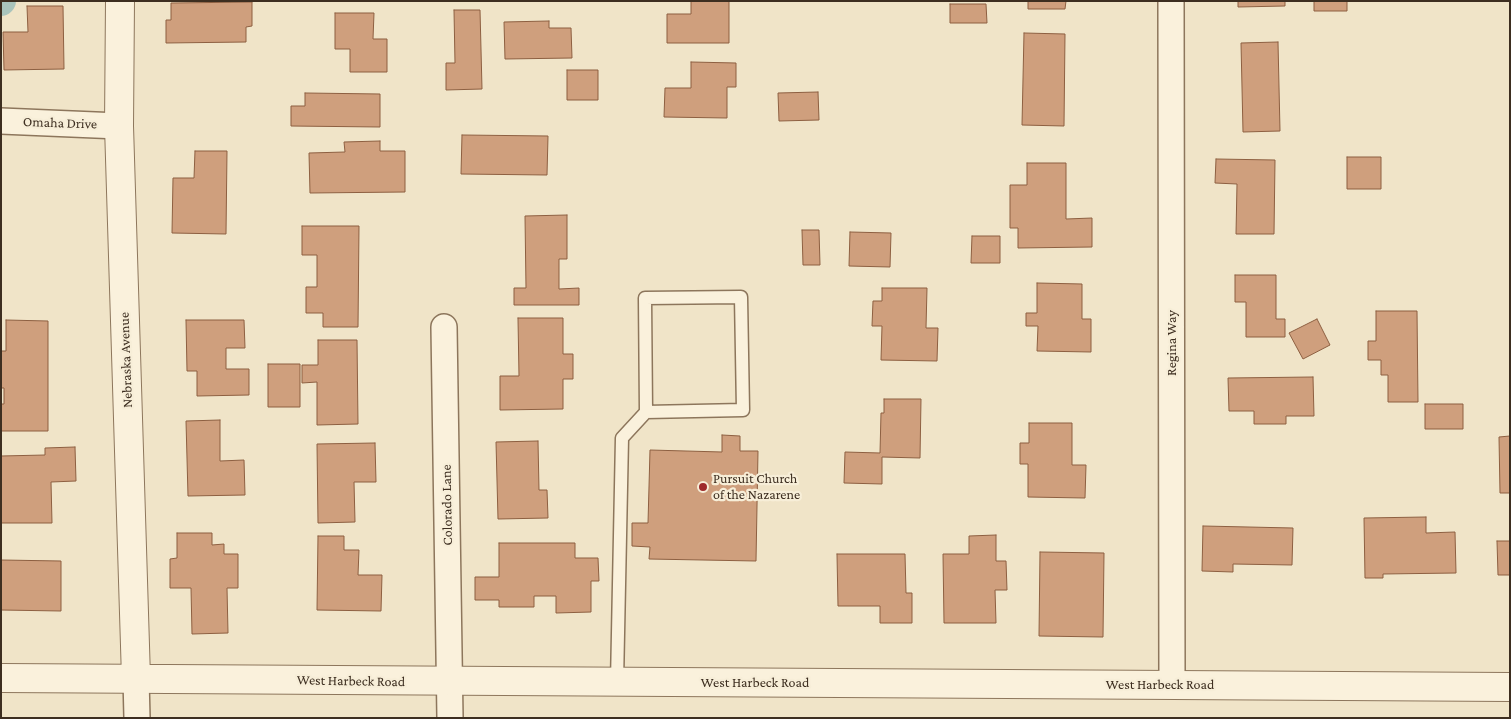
<!DOCTYPE html>
<style>
body{margin:0}
#map{position:relative;width:1511px;height:719px;overflow:hidden;background:#f0e4c8;font-family:"Crimson Pro",serif}
canvas{display:block}
.frame{position:absolute;inset:0;border:2px solid #3d2e20;pointer-events:none}
</style>
<div id="map">
<canvas width="1511" height="719"></canvas>
<div class="frame"></div>
</div>
<script>
const ctx = document.querySelector('canvas').getContext('2d');
ctx.lineJoin = 'round';
function shape(rows) {
  const path = new Path2D();
  for (const r of rows) {
    path.moveTo(r[0], r[1]);
    for (let i = 2; i < r.length; i += 2) path.lineTo(r[i], r[i + 1]);
  }
  return path;
}
function trace(path, color, width, dash) {
  ctx.strokeStyle = color;
  ctx.lineWidth = width;
  ctx.lineCap = dash ? 'butt' : 'round';
  ctx.setLineDash(dash || []);
  ctx.stroke(path);
}
function fillPath(path, color) {
  ctx.fillStyle = color;
  ctx.fill(path, 'evenodd');
}
function write(font, color, halo, rows, align = 'center') {
  ctx.font = font + ' "Crimson Pro",serif';
  ctx.lineWidth = 4.5;
  ctx.setLineDash([]);
  ctx.textBaseline = 'middle';
  ctx.strokeStyle = halo;
  ctx.fillStyle = color;
  for (const [text, x, y, turn = 0] of rows) {
    ctx.save();
    ctx.translate(x, y);
    ctx.rotate((+turn || 0) * Math.PI / 180);
    ctx.textAlign = isNaN(turn) ? turn : align;
    if (halo) ctx.strokeText(text, 0, 0);
    ctx.fillText(text, 0, 0);
    ctx.restore();
  }
}
trace(shape([
 [1,2,2,1]
]), '#a9c4bc', 28);
const building = shape([
 [691,1,729,1,729,43,667,43,667,14,691,14,691,1],
 [1028,1,1066,1,1065,9,1028,9,1028,1],
 [1238,1,1285,1,1285,6,1238,7,1238,1],
 [1314,1,1347,1,1347,11,1314,11,1314,1],
 [252,2,252,26,246,27,246,42,166,43,166,20,171,20,171,3,252,2],
 [950,4,986,4,987,23,950,23,950,4],
 [27,6,63,6,64,69,4,70,3,32,28,32,27,6],
 [454,10,480,10,482,89,446,90,446,63,455,63,454,10],
 [335,13,374,13,373,39,387,39,387,72,350,72,350,49,335,49,335,13],
 [549,21,549,28,571,28,572,58,505,59,504,22,549,21],
 [1024,33,1065,34,1064,126,1022,125,1024,33],
 [1278,42,1280,131,1243,132,1241,43,1278,42],
 [691,62,736,63,736,87,727,87,727,118,664,117,665,88,691,88,691,62],
 [567,70,598,70,598,100,567,100,567,70],
 [818,92,819,120,779,121,778,93,818,92],
 [305,93,380,94,380,127,291,126,291,106,305,106,305,93],
 [462,135,548,136,547,175,461,174,462,135],
 [380,141,380,151,405,151,405,192,310,193,309,153,345,152,344,142,380,141],
 [195,151,227,151,226,234,172,233,173,178,194,178,195,151],
 [1347,157,1381,157,1381,189,1347,189,1347,157],
 [1216,159,1275,160,1274,234,1236,234,1237,184,1215,183,1216,159],
 [1027,163,1066,163,1066,219,1092,218,1092,247,1018,248,1018,228,1010,228,1010,185,1027,185,1027,163],
 [567,215,567,259,559,259,559,289,579,288,579,305,514,305,514,288,526,288,525,216,567,215],
 [302,226,359,226,358,327,323,327,323,313,306,313,306,287,317,287,317,255,302,255,302,226],
 [802,230,819,230,820,265,803,265,802,230],
 [850,232,891,233,890,267,849,266,850,232],
 [972,236,1000,236,1000,263,971,263,972,236],
 [1235,275,1276,275,1276,319,1285,319,1285,337,1246,337,1246,302,1235,302,1235,275],
 [1037,283,1082,284,1082,319,1091,319,1091,352,1037,351,1038,326,1026,326,1026,313,1037,313,1037,283],
 [882,288,927,288,926,328,938,328,937,361,881,360,882,326,872,326,873,301,882,301,882,288],
 [1376,311,1417,311,1418,402,1388,402,1388,375,1381,375,1381,360,1368,360,1368,341,1376,341,1376,311],
 [518,318,563,318,563,354,573,354,573,379,563,379,563,409,500,410,500,376,519,376,518,318],
 [1317,319,1330,345,1303,359,1289,333,1317,319],
 [6,320,48,321,48,431,1,431,1,404,4,404,4,388,1,388,1,351,6,351,6,320],
 [186,320,244,320,245,348,226,348,226,369,249,369,249,395,197,396,197,371,187,371,186,320],
 [318,340,357,340,358,424,317,425,317,382,302,383,302,365,318,365,318,340],
 [268,364,300,364,300,407,268,407,268,364],
 [1313,377,1314,416,1286,416,1286,424,1254,424,1254,411,1229,411,1228,378,1313,377],
 [884,399,921,399,920,458,882,457,882,484,844,483,845,452,880,453,881,413,884,413,884,399],
 [1425,404,1463,404,1463,429,1425,429,1425,404],
 [220,420,220,461,244,460,245,495,188,496,186,421,220,420],
 [1029,423,1072,423,1072,465,1086,465,1085,498,1028,497,1028,464,1020,464,1020,443,1029,443,1029,423],
 [722,435,740,436,740,451,758,451,756,561,649,559,650,547,632,546,632,523,648,523,650,450,722,452,722,435],
 [1510,436,1510,493,1500,493,1499,437,1510,436],
 [538,441,539,490,547,490,548,518,498,519,496,442,538,441],
 [375,443,376,482,354,482,355,522,318,523,317,444,375,443],
 [75,447,76,481,51,482,52,523,1,523,1,456,45,455,45,448,75,447],
 [1426,517,1426,533,1455,532,1456,573,1383,574,1383,578,1365,578,1364,518,1426,517],
 [1203,526,1293,528,1292,565,1233,564,1233,572,1202,571,1203,526],
 [177,533,212,533,212,545,224,544,224,554,238,554,238,588,227,588,228,633,192,634,191,588,170,588,170,559,177,558,177,533],
 [996,535,996,561,1006,561,1007,590,995,590,996,623,944,623,943,554,969,554,969,536,996,535],
 [318,536,344,536,344,550,359,550,358,575,382,575,381,611,317,610,318,536],
 [1497,541,1510,541,1510,575,1498,575,1497,541],
 [499,543,575,543,575,558,598,558,599,581,591,581,591,612,556,613,556,596,534,596,534,607,499,607,499,600,475,600,475,577,499,577,499,543],
 [1040,552,1104,553,1103,637,1039,636,1040,552],
 [837,554,905,554,906,593,912,593,912,623,880,623,880,606,838,606,837,554],
 [1,560,61,561,61,611,1,610,1,560]
]);
fillPath(building, '#cf9f7d');
trace(building, '#8d5f41', 1);
const service = shape([
 [617,682,622,438,646,412,743,410,741,297,645,298,646,412]
]);
const minor = shape([
 [1171,1,1172,685],
 [1,121,119,126],
 [444,327,450,718],
 [136,678,137,718]
]);
const tertiary = shape([
 [120,1,119,126,136,678],
 [1,678,1510,687]
]);
trace(service, '#8d765c', 15);
trace(minor, '#8d765c', 28);
trace(tertiary, '#8d765c', 30);
trace(service, '#faf1dc', 12);
trace(minor, '#faf1dc', 25);
trace(tertiary, '#faf1dc', 28);
for (const [x, y, r, color] of [
 [703,487,5,"#9e2a2b"]
]) {
  const dot = new Path2D();
  dot.arc(x, y, r, 0, 2 * Math.PI);
  ctx.fillStyle = color;
  ctx.fill(dot);
  trace(dot, '#f7eed8', 2);
}
write('14px', '#3d2e20', '#f7eed8', [
 ["Omaha Drive",60,123,2],
 ["Regina Way",1172,343,-90],
 ["Nebraska Avenue",126,360,-92],
 ["Colorado Lane",447,505,-91],
 ["West Harbeck Road",351,681,1],
 ["West Harbeck Road",755,683],
 ["West Harbeck Road",1160,685]
]);
write('14px', '#3d2e20', '#f7eed8', [
 ["Pursuit Church",713,479],
 ["of the Nazarene",713,495]
], 'left');
</script>
